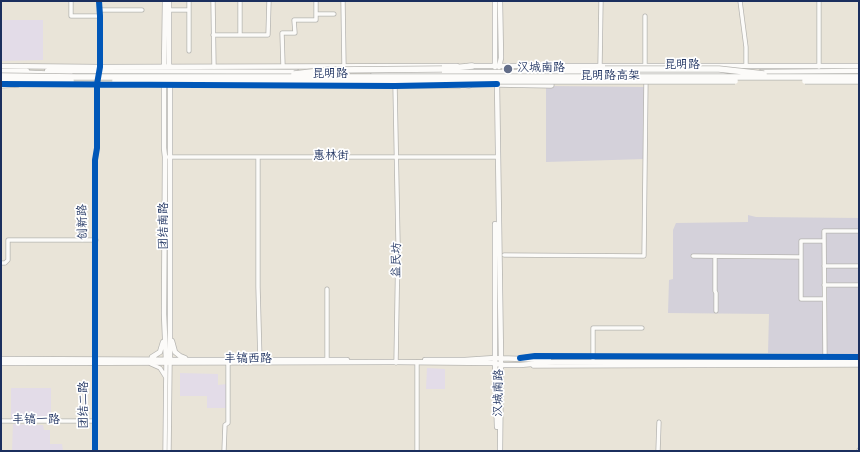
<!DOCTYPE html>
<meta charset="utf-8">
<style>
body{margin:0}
#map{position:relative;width:860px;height:452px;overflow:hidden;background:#e9e4d8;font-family:"Gochi Hand",sans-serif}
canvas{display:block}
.frame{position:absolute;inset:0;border:2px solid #1b2f5e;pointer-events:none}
</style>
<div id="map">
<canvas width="860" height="452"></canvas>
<div class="frame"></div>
</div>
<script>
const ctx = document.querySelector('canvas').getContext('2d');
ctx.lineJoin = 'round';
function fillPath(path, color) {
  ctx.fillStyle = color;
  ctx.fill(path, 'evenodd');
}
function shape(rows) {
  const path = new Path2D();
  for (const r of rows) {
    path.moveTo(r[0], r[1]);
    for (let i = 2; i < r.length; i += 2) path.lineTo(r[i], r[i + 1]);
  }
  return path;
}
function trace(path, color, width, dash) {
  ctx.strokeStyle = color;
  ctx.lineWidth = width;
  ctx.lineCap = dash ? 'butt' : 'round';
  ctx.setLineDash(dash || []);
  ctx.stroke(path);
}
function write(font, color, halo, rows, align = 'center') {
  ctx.font = font + ' "Gochi Hand","LXGW WenKai TC",sans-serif';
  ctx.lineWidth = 3.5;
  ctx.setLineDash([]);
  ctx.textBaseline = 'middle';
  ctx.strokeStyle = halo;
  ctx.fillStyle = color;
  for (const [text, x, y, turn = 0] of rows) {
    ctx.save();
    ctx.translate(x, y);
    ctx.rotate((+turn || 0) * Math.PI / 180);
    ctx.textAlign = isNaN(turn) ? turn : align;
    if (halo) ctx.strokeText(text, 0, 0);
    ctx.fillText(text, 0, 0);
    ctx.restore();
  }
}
fillPath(shape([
 [1,20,43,20,43,60,1,61],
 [427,368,445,369,445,389,426,389],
 [180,373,218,374,218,385,227,384,227,408,207,408,207,396,180,396],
 [11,388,51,388,51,419,11,419],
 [13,424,43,425,44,430,50,430,50,444,62,444,63,451,12,451]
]), '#e3dce8');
fillPath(shape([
 [546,86,644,87,645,159,546,162],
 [748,215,756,217,859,218,859,354,768,353,769,314,668,313,669,280,673,279,673,230,676,223,748,222]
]), '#d4d1da');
const minor = shape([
 [71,1,71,16,100,16],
 [99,1,100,16,100,68],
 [213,1,214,67],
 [343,1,344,67],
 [740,1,746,47,746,66],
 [819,1,819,67],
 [100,10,142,10],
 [169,10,189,10,189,1],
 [189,10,189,51],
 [316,14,334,14],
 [213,35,240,35,240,1],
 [240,35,268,35,269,1],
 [600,65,601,1],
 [645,65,645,16],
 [283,66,282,33,295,33,294,20,316,20,316,1],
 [18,84,460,86],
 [395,85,398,242,396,363],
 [468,85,497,84],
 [168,157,497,157],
 [258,157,258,287,260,362],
 [824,241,801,241,801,299,824,299],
 [504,255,644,256,646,79],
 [693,256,801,257],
 [715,257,715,291,716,293,716,311],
 [1,263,5,263,8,260,8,240,96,240],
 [824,266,859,266],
 [824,285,859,285],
 [526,357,859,357],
 [327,359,327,289],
 [593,359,593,328,642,328],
 [825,360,824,231,859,231],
 [417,363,417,451],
 [151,364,160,368,165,376],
 [533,366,859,365],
 [1,421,95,421],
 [95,451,95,160,97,148,97,84,99,76],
 [165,451,166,363],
 [169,451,170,364],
 [224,451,225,425,228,423,228,363],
 [658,451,659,422],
 [859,451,859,450]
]);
const major = shape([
 [169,1,169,68],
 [495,1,495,67],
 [1,66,100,67,457,66],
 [469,66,553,66],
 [565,66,859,66],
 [499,67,501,58,500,1],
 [164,69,165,1],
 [1,71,27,71],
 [47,71,297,72],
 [373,72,729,72],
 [761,72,859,71],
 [164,79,164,148,165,157,164,314,166,361],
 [170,79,170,362],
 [497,82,501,358,500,451],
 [495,224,495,363,497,427],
 [172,341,175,352,180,356,185,358],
 [152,357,160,352,163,342],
 [1,359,225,360],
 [237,360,347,360],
 [425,360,465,360,495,358,549,360],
 [1,363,393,362,495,363,501,365,520,365,555,362,859,362]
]);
const highway = shape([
 [550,67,580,69,605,69],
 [442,69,472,66],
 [23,73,70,75],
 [456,83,469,85],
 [497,84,551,85]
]);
trace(minor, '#b6b5b1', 5);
trace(major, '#b6b5b1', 6);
trace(highway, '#b6b5b1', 7);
trace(minor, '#fcfbf9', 3.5);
trace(major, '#fcfbf9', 4.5);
trace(highway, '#fcfbf9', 5.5);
const highwayBridge = shape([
 [605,69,719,69,764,74],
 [294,74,329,70,442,69],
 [1,76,76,77,859,77],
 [1,80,71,81],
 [115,81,735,81],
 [805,81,859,81],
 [1,85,19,84]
]);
trace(highwayBridge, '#b6b5b1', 7, []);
trace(highwayBridge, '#fcfbf9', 5.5);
trace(shape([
 [1,84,395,86,497,84],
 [520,358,535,356,859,357],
 [95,451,95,160,97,148,97,84,100,67,100,16,99,1]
]), '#0057b8', 6);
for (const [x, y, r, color] of [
 [508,69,5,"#636e89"]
]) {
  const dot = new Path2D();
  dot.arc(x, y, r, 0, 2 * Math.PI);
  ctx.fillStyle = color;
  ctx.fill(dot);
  trace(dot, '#fff', 1.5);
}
write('12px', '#1b2f5e', '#fff', [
 ["昆明路",682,66],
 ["昆明路",330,75],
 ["昆明路高架",610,77],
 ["惠林街",331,157],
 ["创新路",84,222,-91],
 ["团结南路",165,226,-90],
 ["益民坊",398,260,-89],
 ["丰镐西路",248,360],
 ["汉城南路",500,393,-89],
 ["团结二路",85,405,-90],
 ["丰镐一路",36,421]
]);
write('12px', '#1b2f5e', '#fff', [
 ["汉城南路",517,69]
], 'left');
</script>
